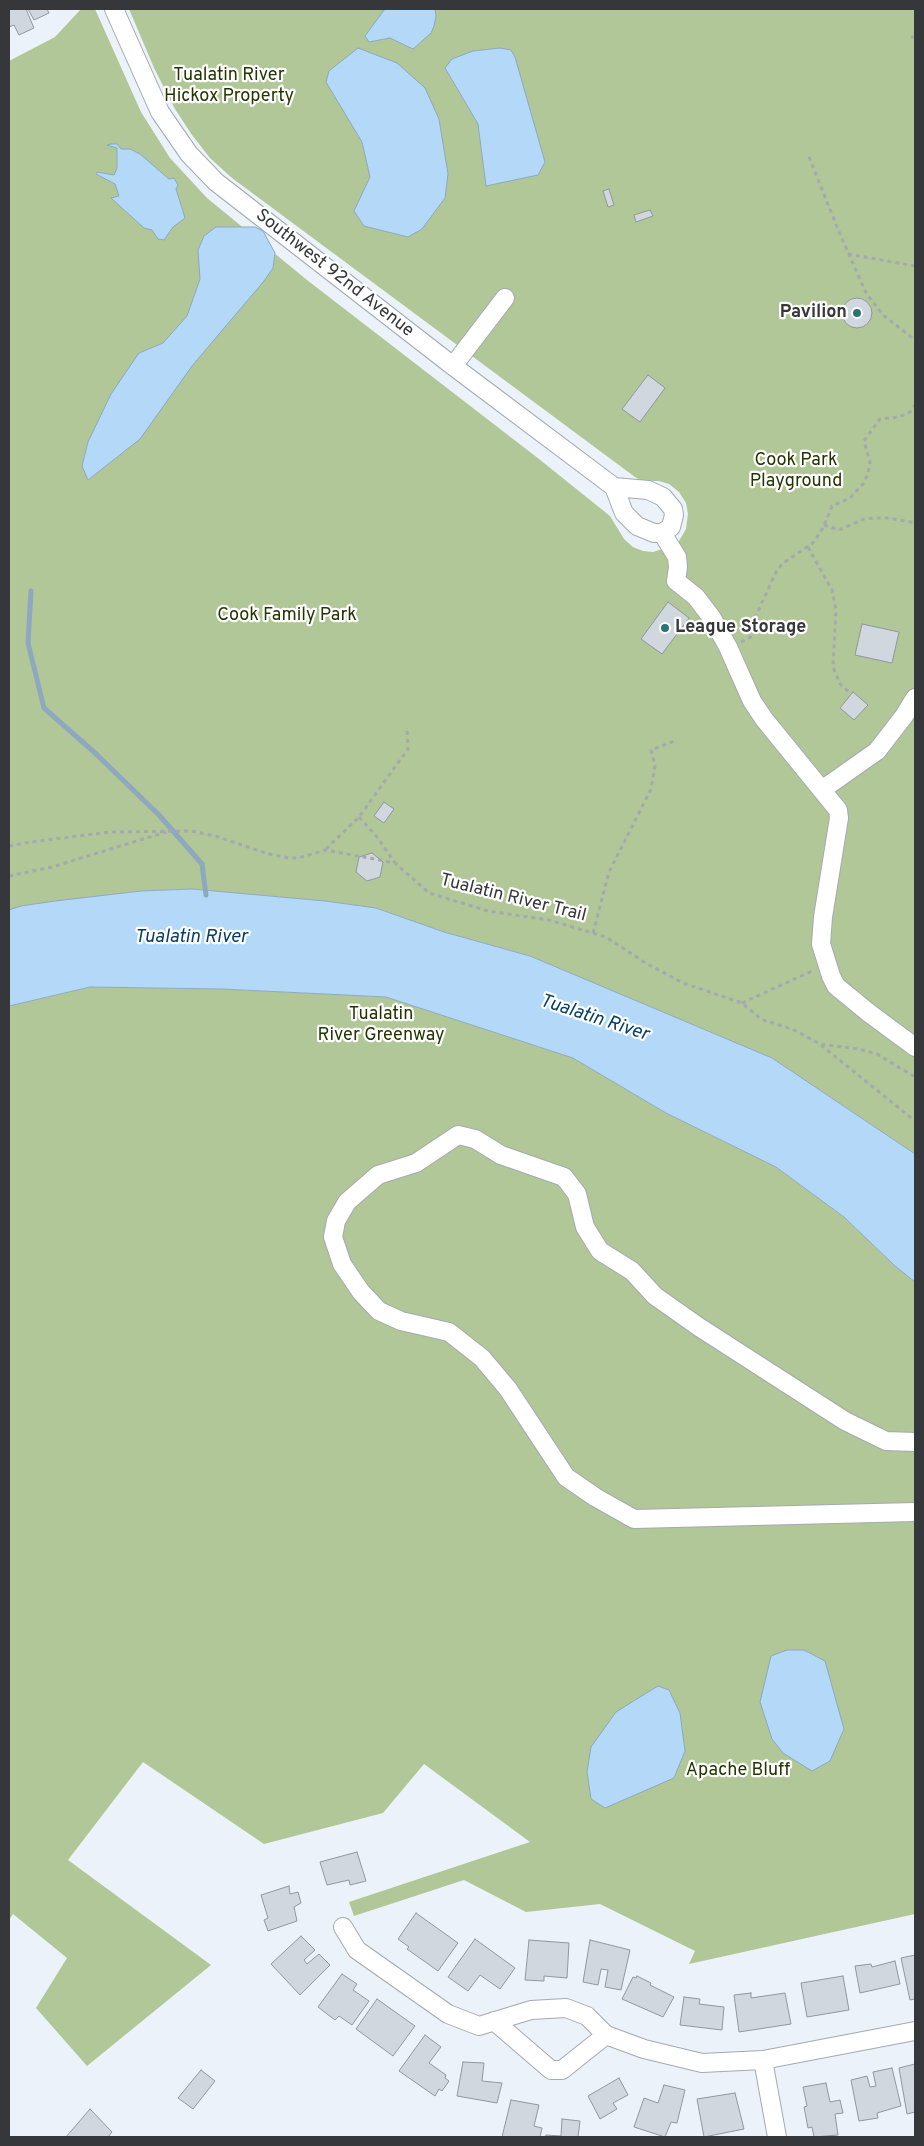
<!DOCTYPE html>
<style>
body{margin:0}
#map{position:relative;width:924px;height:2146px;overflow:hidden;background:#ebf2f9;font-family:Overpass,sans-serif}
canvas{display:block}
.frame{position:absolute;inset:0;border:10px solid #35373a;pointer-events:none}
</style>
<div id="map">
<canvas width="924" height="2146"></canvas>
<div class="frame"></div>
</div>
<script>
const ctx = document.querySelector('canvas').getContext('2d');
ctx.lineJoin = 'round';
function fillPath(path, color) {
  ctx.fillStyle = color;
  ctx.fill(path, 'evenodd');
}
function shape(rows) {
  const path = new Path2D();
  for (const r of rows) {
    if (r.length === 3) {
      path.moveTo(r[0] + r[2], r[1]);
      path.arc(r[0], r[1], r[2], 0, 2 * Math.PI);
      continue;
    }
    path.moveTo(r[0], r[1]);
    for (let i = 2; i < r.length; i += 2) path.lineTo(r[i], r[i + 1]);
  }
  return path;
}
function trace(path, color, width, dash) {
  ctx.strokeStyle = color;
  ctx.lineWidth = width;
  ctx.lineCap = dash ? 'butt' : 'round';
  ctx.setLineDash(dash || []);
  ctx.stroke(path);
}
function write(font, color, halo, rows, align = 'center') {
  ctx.font = font + ' Overpass,sans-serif';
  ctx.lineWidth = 4.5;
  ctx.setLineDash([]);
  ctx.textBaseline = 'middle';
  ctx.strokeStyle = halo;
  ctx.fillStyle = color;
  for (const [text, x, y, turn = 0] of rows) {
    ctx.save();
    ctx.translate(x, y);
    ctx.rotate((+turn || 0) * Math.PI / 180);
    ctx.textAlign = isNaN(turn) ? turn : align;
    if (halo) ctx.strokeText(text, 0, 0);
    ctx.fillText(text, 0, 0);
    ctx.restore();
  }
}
fillPath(shape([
 [81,9,95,9,141,112,170,158,207,198,307,280,539,459,610,516,624,539,633,547,643,551,653,552,672,546,679,541,686,529,688,514,686,503,679,492,669,484,659,481,642,481,635,477,232,178,210,158,192,135,175,109,155,70,129,9,915,9,915,1154,772,1058,530,956,444,932,376,908,325,901,192,889,141,891,21,906,9,910,9,61,55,37],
 [90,987,222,989,386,997,573,1058,666,1113,776,1167,844,1217,894,1265,915,1282,915,1914,689,1964,695,1951,600,1904,526,1912,464,1880,354,1916,349,1902,530,1842,424,1764,383,1813,264,1844,143,1762,68,1860,211,1965,87,2066,36,2008,67,1958,13,1914,9,1920,9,1006]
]), '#b1c797');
const water = shape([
 [385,9,435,9,436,16,434,26,431,33,413,49,390,38,369,42,365,36,385,9],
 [358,48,397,63,425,88,439,119,448,174,445,198,422,229,408,237,364,226,354,211,370,177,362,142,326,82,329,71,358,48],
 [500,48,511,50,515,57,545,162,538,175,486,186,478,124,445,68,452,59,473,51,500,48],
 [111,144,117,144,121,149,130,149,140,154,169,179,174,178,178,185,176,189,185,218,173,227,164,240,158,239,152,230,144,228,111,198,119,196,115,184,96,174,97,172,114,175,117,168,117,148,107,145,111,144],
 [216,227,255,227,263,231,275,253,273,268,264,281,192,366,140,439,88,480,82,466,88,442,111,394,139,353,163,343,187,316,200,279,198,250,204,236,216,227],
 [192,889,325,901,376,908,444,932,530,956,772,1058,915,1154,915,1282,894,1265,844,1217,776,1167,666,1113,573,1058,386,997,222,989,90,987,9,1006,9,910,21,906,55,901,141,891,192,889],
 [787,1650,804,1650,825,1661,844,1729,830,1761,812,1771,783,1753,772,1739,760,1702,771,1656,787,1650],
 [658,1686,669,1690,680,1713,685,1751,674,1778,605,1808,591,1799,587,1772,591,1747,616,1712,658,1686]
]);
fillPath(water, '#b4d9f8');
trace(water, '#8ea8bf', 1);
trace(shape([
 [31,591,28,643,44,708,94,752,159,815,202,864,206,895]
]), '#8ea8bf', 5);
const building = shape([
 [9,9,26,9,34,28,19,35,14,25,9,27,9,9],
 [28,9,47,9,49,13,34,20,28,9],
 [609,189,614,205,608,207,603,191,609,189],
 [650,210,653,216,636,222,634,215,650,210],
 [857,313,15],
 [648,375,665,388,640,422,622,409,648,375],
 [668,602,689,618,662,654,641,639,668,602],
 [862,624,899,632,892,663,855,655,862,624],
 [853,692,868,705,854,720,840,708,853,692],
 [384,802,394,809,384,823,374,816,384,802],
 [372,853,383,862,380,877,367,881,356,872,359,857,372,853],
 [357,1852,366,1881,350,1885,349,1880,327,1885,320,1862,357,1852],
 [289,1886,290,1894,298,1892,301,1903,294,1907,297,1921,268,1931,264,1920,268,1918,261,1895,289,1886],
 [416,1913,458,1943,438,1971,407,1949,409,1947,398,1939,416,1913],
 [301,1936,315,1950,304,1960,307,1964,319,1954,330,1965,300,1995,271,1964,301,1936],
 [475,1939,515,1968,500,1989,480,1975,468,1991,448,1977,475,1939],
 [529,1940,569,1943,567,1978,544,1976,544,1981,525,1980,529,1940],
 [590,1940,630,1950,621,1990,605,1987,608,1970,601,1969,598,1985,583,1982,590,1940],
 [915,1955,915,1999,910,2000,901,1958,915,1955],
 [895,1961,900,1984,860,1993,855,1966,871,1964,872,1967,895,1961],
 [342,1974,357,1984,353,1990,369,2001,352,2025,339,2016,335,2020,318,2007,342,1974],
 [637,1976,651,1983,650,1985,674,1997,663,2017,622,1999,633,1977,636,1978,637,1976],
 [843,1976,849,2010,807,2017,801,1983,843,1976],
 [751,1993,751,1998,785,1993,791,2024,739,2032,734,1995,751,1993],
 [684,1997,700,1999,699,2004,724,2007,722,2030,680,2025,684,1997],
 [377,1999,415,2026,393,2056,356,2029,377,1999],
 [425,2035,441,2047,429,2063,446,2075,445,2078,449,2081,442,2091,439,2089,435,2096,399,2071,425,2035],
 [463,2062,484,2063,482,2081,502,2083,497,2103,457,2096,463,2062],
 [915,2064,915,2112,907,2114,899,2068,915,2064],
 [892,2068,901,2106,877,2113,878,2118,859,2121,851,2080,867,2076,870,2087,876,2086,873,2072,892,2068],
 [201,2070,215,2081,193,2109,178,2098,201,2070],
 [619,2078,628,2095,613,2103,617,2109,600,2119,588,2096,619,2078],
 [826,2083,830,2102,840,2100,843,2113,835,2114,838,2135,814,2137,812,2127,808,2128,804,2107,807,2106,803,2087,826,2083],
 [664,2085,685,2090,677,2123,671,2122,665,2137,634,2127,644,2098,658,2103,664,2085],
 [735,2093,744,2129,704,2137,697,2099,735,2093],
 [511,2100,539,2105,534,2126,542,2128,540,2137,502,2137,511,2100],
 [90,2109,112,2132,108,2137,66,2137,90,2109],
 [562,2119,580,2121,578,2137,545,2137,546,2135,561,2136,562,2119]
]);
fillPath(building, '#d0d7de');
trace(building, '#90979d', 1);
const minor = shape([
 [114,9,160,112,189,154,216,182,453,366,614,487,648,490,663,497,673,509,674,515,671,527,662,533,654,533,637,526,624,513,614,487],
 [453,366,505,298],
 [662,533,677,557,678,567,676,581,696,597,712,618,728,647,752,701,764,719,838,810,839,818,823,917,821,944,831,976,836,986,869,1013,915,1047],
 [823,789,877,751,904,716,915,698],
 [915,1442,886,1441,845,1421,699,1327,655,1296,632,1271,600,1251,585,1227,577,1194,564,1177,501,1155,475,1139,458,1135,416,1163,378,1175,347,1202,336,1221,333,1237,342,1264,361,1292,379,1311,401,1321,449,1332,482,1358,508,1389,566,1477,595,1497,634,1519,915,1512],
 [343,1927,357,1950,448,2014,479,2026,531,2010,566,2008,587,2016,606,2035,644,2049,702,2063,763,2060,915,2031],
 [494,2021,551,2070,562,2070,606,2035],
 [763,2060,777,2137]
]);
trace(minor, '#a4aab1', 20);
trace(shape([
 [911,37,915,37],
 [809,157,840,234,866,293,883,315,915,340],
 [848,254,915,266],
 [824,525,839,530,864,519,875,518,889,518,915,523],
 [808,547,832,590,836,610,833,667,840,684,849,692],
 [741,642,754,635,754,620,777,570,783,563,813,543,823,528,832,506,850,498,863,484,868,474,870,462,864,441,880,419,899,417,910,412,915,405],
 [359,817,377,837,395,863],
 [9,846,30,842,110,832,191,831,215,836,269,854,289,858,298,858,326,850,395,863,429,893,488,911,549,920,606,937,644,962,683,983,742,1003,761,1019,794,1030,820,1044,858,1049,877,1054,915,1077],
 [326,849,359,817,408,749,407,727],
 [9,876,52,867,166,832],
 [593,933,609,872,651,789,655,766,651,750,677,740],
 [742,1003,814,970],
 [821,1045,915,1121]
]), '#a3a9ae', 3, [4, 4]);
trace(minor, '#fff', 18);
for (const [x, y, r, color] of [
 [857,313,5,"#2a7476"],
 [665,628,5,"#2a7476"]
]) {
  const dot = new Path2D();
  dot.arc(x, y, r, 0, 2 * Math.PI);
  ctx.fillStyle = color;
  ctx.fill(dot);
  trace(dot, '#fff', 2);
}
write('18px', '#233600', '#fff', [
 ["Tualatin River",229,76],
 ["Hickox Property",229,97],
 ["Cook Park",796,461],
 ["Playground",796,482],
 ["Cook Family Park",287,616],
 ["Tualatin",381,1015],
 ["River Greenway",381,1036],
 ["Apache Bluff",738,1771]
]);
write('18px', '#35373a', '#fff', [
 ["Southwest 92nd Avenue",334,274,38],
 ["Tualatin River Trail",513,899,14]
]);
write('bold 18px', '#35373a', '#fff', [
 ["Pavilion",847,313],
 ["League Storage",675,628,"left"]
], 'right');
write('italic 19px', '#053f63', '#fff', [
 ["Tualatin River",191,938],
 ["Tualatin River",594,1019,18]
]);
</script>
